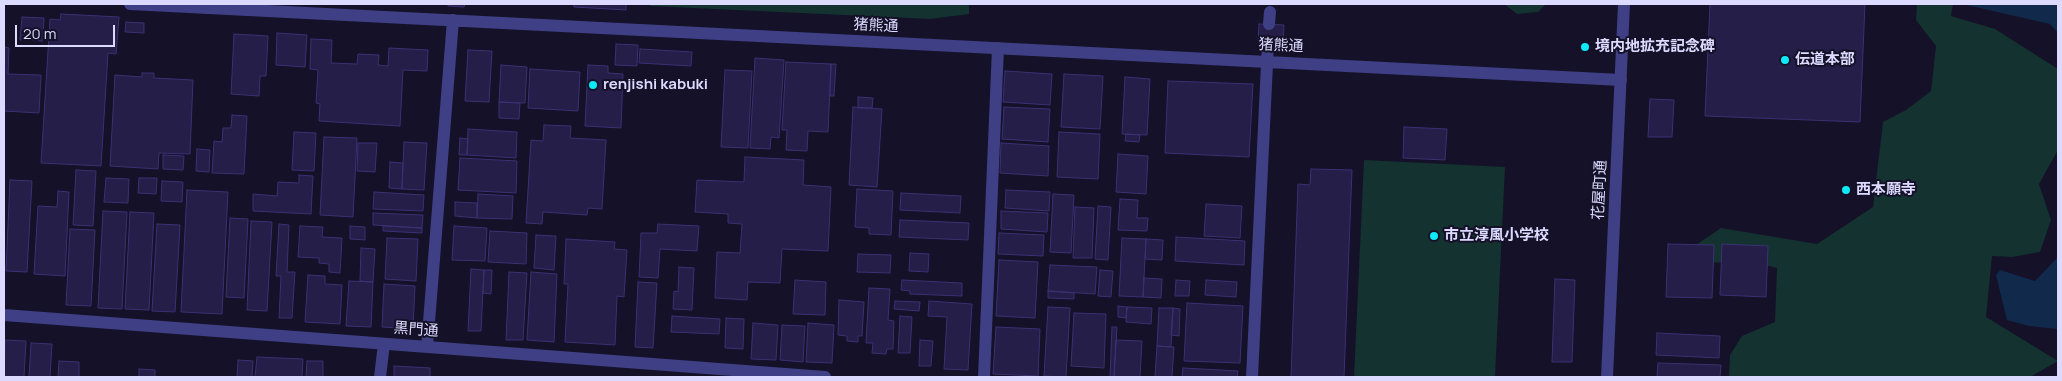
<!DOCTYPE html>
<meta charset="utf-8">
<style>
body{margin:0}
#map{position:relative;width:2062px;height:381px;overflow:hidden;background:#141128;font-family:Manrope,sans-serif}
canvas{display:block}
.frame{position:absolute;inset:0;border:5px solid #dcdafe;pointer-events:none}
.scale{position:absolute;left:15px;top:25px;width:100px;height:22px;box-sizing:border-box;border:2px solid #dcdafe;border-top:0;padding-left:6px;font-size:15px;line-height:18px;white-space:nowrap;color:#dcdafe;-webkit-text-stroke:4px #141128;paint-order:stroke}
</style>
<div id="map">
<canvas width="2062" height="381"></canvas>
<div class="frame"></div>
<div class="scale">20 m</div>
</div>
<script>
const ctx = document.querySelector('canvas').getContext('2d');
ctx.lineJoin = 'round';
function fillPath(path, color) {
  ctx.fillStyle = color;
  ctx.fill(path, 'evenodd');
}
function shape(rows) {
  const path = new Path2D();
  for (const r of rows) {
    path.moveTo(r[0], r[1]);
    for (let i = 2; i < r.length; i += 2) path.lineTo(r[i], r[i + 1]);
  }
  return path;
}
function trace(path, color, width, dash) {
  ctx.strokeStyle = color;
  ctx.lineWidth = width;
  ctx.lineCap = dash ? 'butt' : 'round';
  ctx.setLineDash(dash || []);
  ctx.stroke(path);
}
function write(font, color, halo, rows, align = 'center') {
  ctx.font = font + ' Manrope,"Noto Sans JP",sans-serif';
  ctx.lineWidth = 4;
  ctx.setLineDash([]);
  ctx.textBaseline = 'middle';
  ctx.strokeStyle = halo;
  ctx.fillStyle = color;
  for (const [text, x, y, turn = 0] of rows) {
    ctx.save();
    ctx.translate(x, y);
    ctx.rotate((+turn || 0) * Math.PI / 180);
    ctx.textAlign = isNaN(turn) ? turn : align;
    if (halo) ctx.strokeText(text, 0, 0);
    ctx.fillText(text, 0, 0);
    ctx.restore();
  }
}
fillPath(shape([
 [650,4,969,4,969,14,930,19,650,6],
 [1504,4,1546,4,1538,12,1517,14],
 [1917,4,1953,4,1951,16,1995,29,2058,69,2058,150,2039,184,2051,220,2040,252,2012,257,1992,256,1986,317,2058,361,2030,377,1729,377,1730,355,1742,336,1775,322,1777,268,1752,262,1697,263,1687,251,1721,228,1817,244,1873,207,1883,122,1906,110,1931,91,1936,46,1916,20],
 [1364,160,1505,167,1495,377,1354,377]
]), '#14322f');
fillPath(shape([
 [1962,4,2058,4,2058,33,2050,24],
 [2058,257,2058,329,2029,326,2007,320,1996,275,2000,270,2035,281]
]), '#112a4c');
const building = shape([
 [448,4,465,4,464,7,448,6,448,4],
 [574,4,626,4,626,10,574,7,574,4],
 [1710,4,1865,4,1860,122,1705,116,1710,4],
 [61,14,119,17,116,54,108,53,101,166,41,163,50,19,60,20,61,14],
 [22,17,44,18,43,41,20,40,22,17],
 [126,22,144,23,144,33,125,32,126,22],
 [1259,24,1284,25,1283,44,1258,43,1259,24],
 [277,33,307,35,305,67,276,65,277,33],
 [234,34,268,36,266,76,260,76,259,96,231,94,234,34],
 [311,39,332,40,331,63,357,64,358,54,379,55,378,65,388,66,389,48,428,50,427,71,403,70,400,126,319,121,320,104,316,103,318,70,310,69,311,39],
 [616,44,638,45,637,66,615,65,616,44],
 [4,47,9,48,8,74,41,75,39,113,4,111,4,47],
 [640,49,692,52,691,66,639,63,640,49],
 [468,50,492,51,489,102,465,101,468,50],
 [755,58,784,60,779,138,771,137,770,149,750,148,755,58],
 [786,62,831,64,828,132,808,131,807,151,786,150,787,130,782,130,786,62],
 [831,64,836,64,834,96,830,96,831,64],
 [501,65,527,67,525,103,499,102,501,65],
 [588,65,608,66,608,73,623,74,621,128,585,126,588,65],
 [530,69,580,72,578,111,528,108,530,69],
 [725,70,752,71,748,148,721,147,725,70],
 [1005,71,1052,74,1050,105,1003,102,1005,71],
 [142,73,154,73,154,78,193,80,190,154,159,153,158,169,110,166,115,75,142,77,142,73],
 [1064,74,1103,76,1100,129,1061,127,1064,74],
 [1125,77,1150,79,1147,135,1122,134,1125,77],
 [1168,81,1253,84,1249,157,1165,153,1168,81],
 [858,97,873,98,872,108,858,108,858,97],
 [1650,99,1674,100,1672,137,1648,137,1650,99],
 [499,102,520,103,519,119,499,118,499,102],
 [853,107,882,109,877,187,849,185,853,107],
 [1004,107,1050,109,1048,142,1002,139,1004,107],
 [232,115,247,116,244,174,212,173,214,141,222,142,223,128,231,128,232,115],
 [544,125,571,126,570,138,606,140,602,209,588,208,587,215,543,212,542,224,526,223,531,140,543,141,544,125],
 [1404,127,1447,129,1445,160,1403,158,1404,127],
 [468,129,517,132,516,158,467,155,468,129],
 [294,132,316,133,314,171,292,170,294,132],
 [1059,132,1100,134,1098,179,1057,177,1059,132],
 [1126,134,1140,135,1139,142,1125,141,1126,134],
 [324,137,357,138,353,217,320,215,324,137],
 [460,138,468,139,467,155,459,155,460,138],
 [404,142,427,143,424,190,402,189,404,142],
 [358,143,377,143,375,172,357,171,358,143],
 [1001,143,1049,146,1048,176,1000,173,1001,143],
 [197,149,210,150,209,172,196,171,197,149],
 [1118,154,1148,156,1146,194,1116,192,1118,154],
 [163,155,184,156,183,170,163,169,163,155],
 [745,157,804,160,803,185,831,187,828,251,782,249,780,283,748,282,747,300,715,298,717,252,740,253,742,224,728,223,728,214,695,212,697,180,744,182,745,157],
 [460,158,517,161,516,193,458,190,460,158],
 [390,162,403,163,402,189,389,188,390,162],
 [1311,169,1352,170,1344,377,1291,377,1298,184,1310,185,1311,169],
 [76,170,96,171,93,226,73,225,76,170],
 [299,175,313,176,311,214,253,211,253,194,277,196,278,182,299,183,299,175],
 [106,178,129,179,128,203,104,202,106,178],
 [139,178,157,178,156,194,138,193,139,178],
 [10,180,32,181,27,272,6,271,10,180],
 [162,181,183,182,182,202,161,201,162,181],
 [857,189,893,191,891,235,869,234,869,228,855,227,857,189],
 [187,190,228,192,222,314,181,312,187,190],
 [1006,190,1050,192,1049,211,1005,208,1006,190],
 [58,191,69,192,65,276,34,274,38,206,57,207,58,191],
 [374,192,424,195,423,211,373,209,374,192],
 [901,193,961,196,960,213,900,210,901,193],
 [478,194,513,196,512,219,477,218,478,194],
 [1053,194,1074,195,1071,253,1050,252,1053,194],
 [1120,199,1138,200,1137,218,1148,218,1147,231,1118,230,1120,199],
 [455,202,477,203,477,218,455,216,455,202],
 [1206,204,1242,206,1240,238,1204,236,1206,204],
 [1098,206,1111,207,1108,260,1095,259,1098,206],
 [1075,207,1094,208,1092,258,1073,258,1075,207],
 [103,211,127,212,122,309,98,308,103,211],
 [1001,211,1048,213,1047,232,1001,229,1001,211],
 [130,212,154,213,149,310,125,309,130,212],
 [373,213,423,215,422,228,373,225,373,213],
 [230,218,248,219,244,298,226,297,230,218],
 [900,220,969,223,968,240,899,237,900,220],
 [251,221,272,222,267,311,247,310,251,221],
 [157,224,180,225,175,312,152,311,157,224],
 [279,224,289,225,287,272,295,272,292,318,279,318,281,276,276,276,279,224],
 [658,224,699,226,697,251,660,249,658,278,639,277,641,233,657,233,658,224],
 [300,226,323,227,322,237,342,238,340,273,329,272,329,264,319,263,319,258,298,257,300,226],
 [350,226,365,227,365,240,350,239,350,226],
 [383,226,422,228,422,233,383,231,383,226],
 [454,226,487,228,485,261,452,260,454,226],
 [70,229,95,230,91,306,66,305,70,229],
 [490,231,527,233,526,264,488,262,490,231],
 [999,233,1044,235,1043,256,998,254,999,233],
 [536,235,556,236,554,270,534,268,536,235],
 [1176,237,1245,241,1244,265,1175,261,1176,237],
 [387,238,418,239,416,281,385,279,387,238],
 [1122,238,1146,239,1143,297,1119,296,1122,238],
 [566,239,615,242,614,249,627,250,624,297,617,296,615,345,565,342,568,284,564,284,566,239],
 [1146,239,1163,240,1162,260,1145,259,1146,239],
 [1668,244,1714,245,1712,298,1666,297,1668,244],
 [1722,244,1768,246,1766,297,1720,295,1722,244],
 [361,248,375,249,373,282,360,281,361,248],
 [910,253,929,254,928,272,909,271,910,253],
 [858,254,891,255,890,273,857,272,858,254],
 [999,260,1038,262,1035,318,996,316,999,260],
 [1050,265,1097,267,1095,294,1048,291,1050,265],
 [679,267,694,268,692,310,673,309,674,291,678,292,679,267],
 [471,269,484,270,481,331,468,331,471,269],
 [484,270,492,270,491,294,483,293,484,270],
 [1100,270,1113,271,1111,297,1098,296,1100,270],
 [509,272,527,273,523,340,506,340,509,272],
 [531,272,557,274,554,342,527,340,531,272],
 [308,275,325,276,325,284,342,285,340,324,305,322,308,275],
 [1144,278,1162,279,1161,298,1143,297,1144,278],
 [1555,279,1575,280,1572,362,1552,362,1555,279],
 [795,280,826,282,825,315,793,314,795,280],
 [902,280,962,283,962,296,910,294,910,291,901,290,902,280],
 [1176,280,1190,281,1189,296,1175,296,1176,280],
 [1206,280,1237,282,1236,297,1205,295,1206,280],
 [349,281,373,282,371,327,346,326,349,281],
 [638,282,657,283,653,348,635,347,638,282],
 [384,284,415,286,413,329,382,327,384,284],
 [869,288,890,289,888,320,894,321,893,349,887,349,886,354,872,353,873,343,866,343,869,288],
 [1048,291,1074,293,1074,299,1048,298,1048,291],
 [839,300,864,302,862,336,858,336,858,342,847,341,847,336,838,335,839,300],
 [895,301,920,302,919,311,894,309,895,301],
 [929,301,972,304,968,370,944,369,947,317,928,316,929,301],
 [1187,303,1243,306,1240,363,1184,361,1187,303],
 [1118,306,1127,307,1126,318,1118,317,1118,306],
 [1048,307,1070,308,1066,377,1044,376,1048,307],
 [1127,307,1152,308,1151,324,1126,322,1127,307],
 [1159,308,1173,308,1171,347,1157,346,1159,308],
 [1173,308,1180,309,1179,336,1171,335,1173,308],
 [1074,313,1106,314,1104,368,1071,366,1074,313],
 [672,316,720,319,719,334,671,332,672,316],
 [900,316,912,317,910,353,898,353,900,316],
 [726,318,744,319,743,349,725,348,726,318],
 [753,323,778,325,776,360,751,359,753,323],
 [808,323,834,325,832,363,806,362,808,323],
 [782,325,805,326,803,362,780,360,782,325],
 [996,327,1040,329,1038,376,993,374,996,327],
 [1112,327,1117,327,1114,377,1110,377,1112,327],
 [1657,333,1720,336,1719,358,1656,355,1657,333],
 [5,340,26,341,24,377,4,377,5,340],
 [920,340,933,341,931,366,919,366,920,340],
 [1116,340,1142,341,1140,377,1114,377,1116,340],
 [31,343,52,344,50,377,29,377,31,343],
 [1157,346,1174,347,1172,377,1155,377,1157,346],
 [257,357,303,359,302,377,255,377,257,357],
 [238,360,253,361,252,377,237,377,238,360],
 [59,361,79,362,79,377,58,377,59,361],
 [307,361,323,361,323,377,306,377,307,361],
 [1658,363,1721,365,1720,377,1657,377,1658,363],
 [394,366,430,368,430,377,394,377,394,366],
 [1183,368,1238,371,1237,377,1182,377,1183,368],
 [139,369,155,370,155,377,139,377,139,369]
]);
fillPath(building, '#241e48');
trace(building, '#3b3173', 1);
trace(shape([
 [1269,24,1270,12],
 [380,377,384,344],
 [984,377,998,48]
]), '#3e3f85', 12);
trace(shape([
 [130,4,1621,80],
 [4,315,825,377],
 [427,347,453,20],
 [1252,377,1268,43]
]), '#3e3f85', 12);
trace(shape([
 [1607,377,1624,4]
]), '#3e3f85', 12);
for (const [x, y, r, color] of [
 [1585,47,5,"#0de9f6"],
 [1785,60,5,"#0de9f6"],
 [593,85,5,"#0de9f6"],
 [1846,190,5,"#0de9f6"],
 [1434,236,5,"#0de9f6"]
]) {
  const dot = new Path2D();
  dot.arc(x, y, r, 0, 2 * Math.PI);
  ctx.fillStyle = color;
  ctx.fill(dot);
  trace(dot, '#141128', 2);
}
write('15px', '#dcdafe', '#141128', [
 ["猪熊通",876,26,3],
 ["猪熊通",1281,46,3],
 ["花屋町通",1600,190,-87],
 ["黒門通",416,330,4]
]);
write('bold 15px', '#dcdafe', '#141128', [
 ["境内地拡充記念碑",1595,47],
 ["伝道本部",1795,60],
 ["renjishi kabuki",603,85],
 ["西本願寺",1856,190],
 ["市立淳風小学校",1444,236]
], 'left');
</script>
